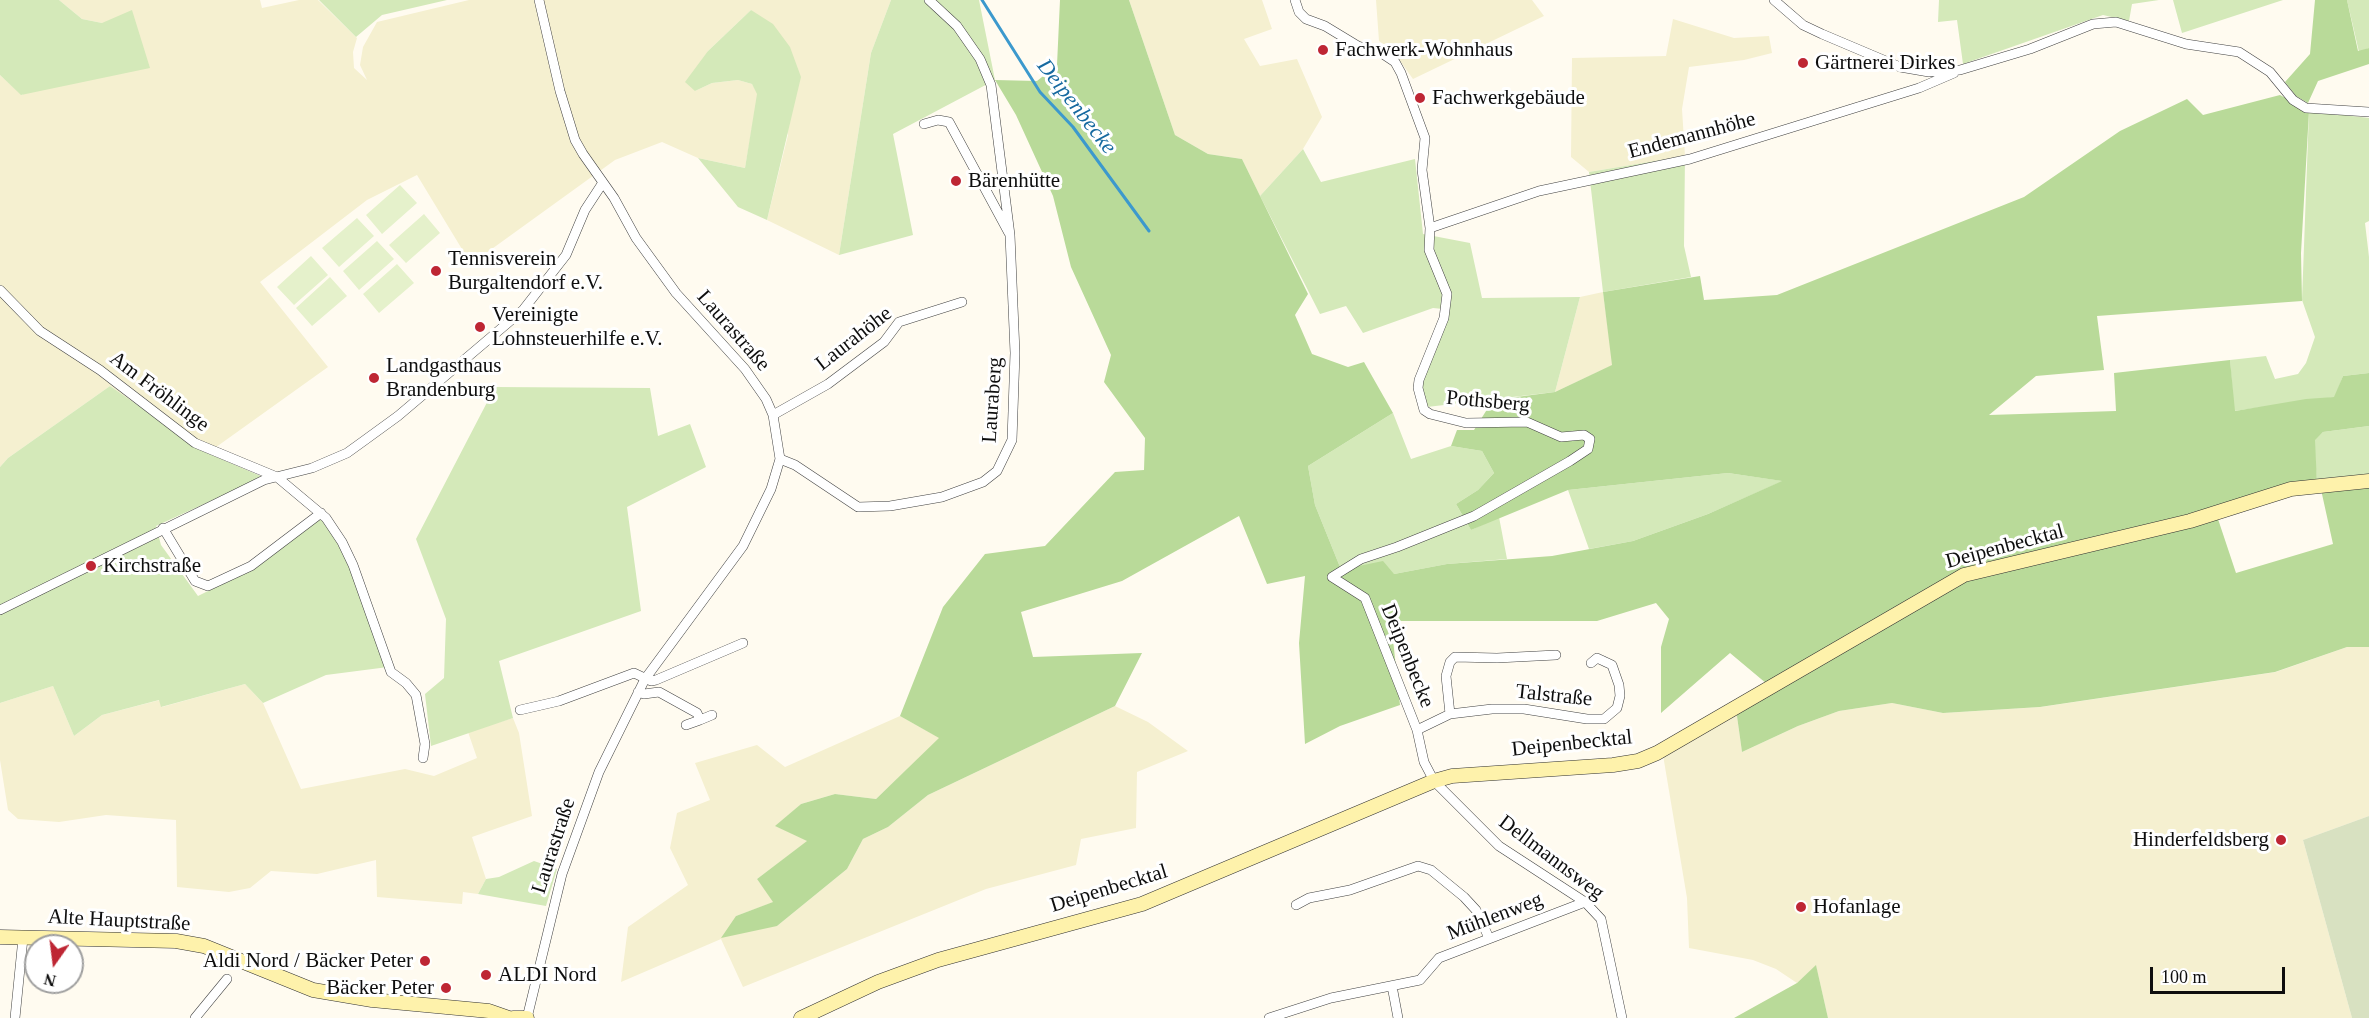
<!DOCTYPE html>
<meta charset="utf-8">
<style>
body{margin:0}
#map{position:relative;width:2369px;height:1018px;overflow:hidden;background:#fffbf0;font-family:Georgia,serif}
canvas{display:block}
.north{position:absolute;left:24px;top:934px;width:60px;height:60px;box-sizing:border-box;background:#fff;border:2px solid #9f9f9f;border-radius:50%;rotate:194deg;font-size:16px;font-weight:700;line-height:24px;text-align:center;color:#0e0e0e}
.north::after{content:'';display:block;margin:auto;width:21px;height:27px;background:#be2634;clip-path:polygon(50% 0,100% 100%,50% 72%,0 100%)}
.scale{position:absolute;left:2150px;top:967px;width:135px;height:27px;box-sizing:border-box;border:3px solid #0e0e0e;border-top:0;padding-left:8px;font-size:18px;line-height:21px;white-space:nowrap;color:#0e0e0e;-webkit-text-stroke:4px #fff;paint-order:stroke}
</style>
<div id="map">
<canvas width="2369" height="1018"></canvas>
<div class="north">N</div>
<div class="scale">100 m</div>
</div>
<script>
const ctx = document.querySelector('canvas').getContext('2d');
ctx.lineJoin = 'round';
function fillPath(path, color) {
  ctx.fillStyle = color;
  ctx.fill(path, 'evenodd');
}
function shape(rows) {
  const path = new Path2D();
  for (const r of rows) {
    path.moveTo(r[0], r[1]);
    for (let i = 2; i < r.length; i += 2) path.lineTo(r[i], r[i + 1]);
  }
  return path;
}
function trace(path, color, width, dash) {
  ctx.strokeStyle = color;
  ctx.lineWidth = width;
  ctx.lineCap = dash ? 'butt' : 'round';
  ctx.setLineDash(dash || []);
  ctx.stroke(path);
}
function write(font, color, halo, rows, align = 'center') {
  ctx.font = font + ' Georgia,serif';
  ctx.lineWidth = 6;
  ctx.setLineDash([]);
  ctx.textBaseline = 'middle';
  ctx.strokeStyle = halo;
  ctx.fillStyle = color;
  for (const [text, x, y, turn = 0] of rows) {
    ctx.save();
    ctx.translate(x, y);
    ctx.rotate((+turn || 0) * Math.PI / 180);
    ctx.textAlign = isNaN(turn) ? turn : align;
    if (halo) ctx.strokeText(text, 0, 0);
    ctx.fillText(text, 0, 0);
    ctx.restore();
  }
}
fillPath(shape([
 [59,0,260,0,262,8,299,0,318,0,357,38,353,52,354,68,367,80,360,65,363,47,377,22,469,0,891,0,871,53,839,255,767,220,788,135,751,10,708,51,695,91,712,83,738,80,752,84,758,94,745,168,698,158,662,142,615,160,471,264,417,175,367,200,260,282,328,367,212,450,207,453,110,386,8,458,0,467,0,75,22,95,102,23,82,19],
 [1129,0,1262,0,1272,29,1244,39,1260,66,1297,59,1322,117,1303,149,1260,196,1242,159,1208,154,1175,135],
 [1376,0,1532,0,1544,16,1413,79,1393,51,1379,41],
 [1673,19,1734,38,1769,36,1772,53,1744,60,1689,67,1682,109,1685,156,1589,172,1571,157,1572,58,1666,56],
 [1603,292,1613,365,1555,392,1580,297],
 [2347,647,2369,647,2369,816,2303,840,2352,1018,1828,1018,1816,966,1797,983,1776,969,1753,960,1689,948,1687,898,1663,755,1736,709,1742,752,1798,726,1839,711,1892,703,1943,713,2041,707,2276,672],
 [245,684,263,703,301,789,405,769,434,776,477,758,468,732,513,718,519,733,532,816,472,837,486,879,478,894,463,892,462,904,377,897,376,860,317,874,271,871,250,888,229,892,177,887,176,820,106,815,59,822,18,819,8,810,0,760,0,703,53,686,74,736,102,715,160,700,162,707],
 [1115,706,1148,722,1188,751,1137,772,1136,828,1081,839,1076,865,986,889,743,987,721,939,621,982,628,927,688,885,670,848,677,813,710,800,695,763,757,745,785,767,900,716,940,738,876,799,835,794,801,804,776,826,808,841,757,879,774,902,736,916,777,926,847,869,863,839,888,827,928,795]
]), '#f5f0d0');
fillPath(shape([
 [0,0,59,0,82,19,102,23,132,10,150,68,21,95,0,75],
 [319,0,447,0,382,15,356,37],
 [891,0,979,0,995,80,893,134,913,235,839,255,871,53],
 [1939,0,2159,0,2132,4,2129,21,2103,15,1963,64,1957,20,1938,22],
 [2173,0,2283,0,2182,33],
 [2347,0,2369,0,2369,48,2359,52],
 [751,10,773,24,790,47,801,77,767,220,738,207,698,158,745,168,757,94,752,84,738,80,712,83,695,91,685,82,708,51],
 [2309,111,2369,118,2369,221,2365,223,2369,257,2369,373,2343,376,2335,397,2234,411,2230,360,2266,356,2275,379,2298,374,2306,363,2315,337,2302,300],
 [1303,149,1321,182,1415,159,1423,234,1470,243,1482,298,1580,297,1555,392,1427,407,1421,387,1443,309,1433,308,1363,333,1346,306,1320,314,1260,196],
 [1685,156,1684,246,1691,277,1603,292,1589,172],
 [110,386,207,453,263,477,156,526,161,545,198,596,252,569,321,516,341,543,388,667,326,675,263,703,245,684,161,707,159,700,102,715,74,736,53,686,0,703,0,467,8,458],
 [495,387,650,388,658,436,690,424,706,467,627,507,641,611,499,661,513,718,431,746,425,694,444,678,446,619,416,539],
 [1393,413,1411,459,1451,446,1482,451,1494,473,1478,490,1456,504,1471,530,1499,517,1507,559,1447,564,1394,574,1340,567,1315,505,1308,466],
 [2369,426,2369,477,2317,484,2314,440,2323,432],
 [1728,473,1783,481,1708,514,1633,541,1589,549,1568,490],
 [534,861,557,869,546,906,478,894,486,879,499,877]
]), '#d4e9b9');
fillPath(shape([
 [1060,0,1129,0,1175,135,1208,154,1242,159,1308,294,1295,315,1312,354,1348,367,1364,362,1393,413,1308,466,1315,505,1340,567,1344,569,1383,561,1394,574,1447,564,1552,556,1633,541,1708,514,1782,481,1728,473,1568,490,1471,530,1456,504,1478,490,1494,473,1482,451,1451,446,1457,430,1474,430,1493,400,1555,392,1612,365,1603,292,1700,276,1704,300,1777,295,2024,197,2120,131,2187,99,2203,115,2280,95,2309,111,2301,253,2302,301,2097,316,2104,370,2036,376,1989,415,2116,411,2114,373,2230,360,2235,411,2306,399,2334,397,2343,376,2369,373,2369,426,2323,432,2315,440,2317,484,1979,568,1767,684,1730,653,1661,713,1661,647,1669,619,1656,603,1597,621,1391,621,1400,705,1340,726,1305,744,1299,643,1305,576,1267,584,1239,516,1122,581,1021,612,1033,657,1142,653,1115,706,928,795,888,827,863,839,847,869,777,926,721,938,736,916,773,902,757,879,807,841,775,826,801,804,835,794,876,799,939,738,900,716,943,607,985,554,1045,546,1115,472,1144,470,1145,438,1104,382,1111,355,1071,267,1053,196,1016,115,995,80,1037,81,1057,65],
 [2315,0,2347,0,2358,51,2369,48,2369,64,2318,81,2308,103,2296,96,2285,82,2310,54],
 [2369,478,2369,647,2347,647,2275,672,2040,707,1943,713,1892,703,1839,711,1798,726,1742,752,1736,709,1957,581,2216,513,2236,573,2333,544,2320,485],
 [1816,965,1828,1018,1734,1018,1797,983]
]), '#b9da99');
fillPath(shape([
 [2369,816,2369,1018,2352,1018,2303,840]
]), '#d8e1c1');
fillPath(shape([
 [400,185,417,203,382,234,366,215],
 [424,214,440,233,406,263,389,245],
 [357,218,374,236,339,267,322,248],
 [377,241,394,259,359,290,343,271],
 [311,256,328,275,294,305,277,287],
 [397,264,414,283,379,313,363,294],
 [330,277,347,296,312,326,296,308]
]), '#e5f1cb');
trace(shape([
 [982,0,1040,92,1073,127,1149,231]
]), '#3c99cd', 3);
const street = shape([
 [1295,0,1299,12,1306,19,1325,26,1358,46,1383,54,1395,62,1401,73,1425,138,1422,170,1430,228,1429,250,1447,294,1444,318,1419,380,1418,388,1424,410,1430,414,1466,423,1527,422,1561,437,1584,435,1590,439,1588,449,1570,461,1474,516,1397,547,1361,559,1332,577,1365,598,1417,730,1424,762,1434,781,1499,846,1585,902,1601,919,1622,1018],
 [1774,0,1803,25,1822,34,1900,67,1929,72,1960,70,2030,49,2093,24,2116,22,2186,44,2239,52,2270,72,2293,100,2306,108,2369,112],
 [924,124,938,120,949,122,1009,233],
 [1430,228,1539,191,1690,159,1919,88,1954,73],
 [0,290,40,331,100,370,195,443,277,477,326,518,342,542,353,565,391,672,406,683,416,695,425,744,423,758],
 [773,415,828,384,884,342,899,322,962,302],
 [780,459,795,465,858,507,890,506,942,497,983,482,997,471,1012,440,1015,353,1010,235,991,85,980,59,957,26,929,0],
 [163,528,195,581,208,586,251,566,321,513],
 [0,610,264,480,312,468,347,453,365,440,398,416,523,310,566,255,585,210,602,184],
 [638,692,644,694,659,692,697,713,700,720,712,715],
 [520,710,559,701,634,673,651,681,656,680,743,643],
 [1450,714,1446,676,1450,662,1455,657,1497,658,1556,655],
 [686,725,700,720],
 [1417,730,1450,714,1492,709,1524,709,1587,719,1604,719,1617,708,1620,696,1619,685,1612,665,1597,658,1591,663],
 [1296,905,1309,898,1350,890,1418,866,1431,870,1464,897,1476,910,1489,938],
 [1392,986,1398,1018],
 [15,1018,23,938],
 [195,1018,227,979],
 [527,1018,562,874,599,772,645,679,743,546,771,489,780,459,773,415,766,399,745,369,676,293,636,238,614,198,583,154,575,140,560,91,539,0],
 [1269,1018,1331,998,1420,980,1439,958,1585,902]
]);
const secondary = shape([
 [0,937,176,941,204,946,313,990,372,1000,489,1011,509,1018],
 [513,1018,527,1018],
 [801,1018,878,982,938,960,1142,904,1434,781,1452,776,1613,765,1638,761,1657,753,1964,575,2190,521,2291,489,2369,481]
]);
trace(street, '#414141', 10);
trace(secondary, '#303030', 15);
trace(street, '#fff', 9);
trace(secondary, '#fef2ab', 14);
for (const [x, y, r, color] of [
 [1323,50,6,"#be2634"],
 [1803,63,6,"#be2634"],
 [1420,98,6,"#be2634"],
 [956,181,6,"#be2634"],
 [436,271,6,"#be2634"],
 [480,327,6,"#be2634"],
 [374,378,6,"#be2634"],
 [91,566,6,"#be2634"],
 [2281,840,6,"#be2634"],
 [1801,907,6,"#be2634"],
 [425,961,6,"#be2634"],
 [486,975,6,"#be2634"],
 [446,988,6,"#be2634"]
]) {
  const dot = new Path2D();
  dot.arc(x, y, r, 0, 2 * Math.PI);
  ctx.fillStyle = color;
  ctx.fill(dot);
  trace(dot, '#fff', 2);
}
write('21px', '#0e0e0e', '#fff', [
 ["Fachwerk-Wohnhaus",1335,50],
 ["Gärtnerei Dirkes",1815,63],
 ["Fachwerkgebäude",1432,98],
 ["Bärenhütte",968,181],
 ["Tennisverein",448,259],
 ["Burgaltendorf e.V.",448,283],
 ["Vereinigte",492,315],
 ["Lohnsteuerhilfe e.V.",492,339],
 ["Landgasthaus",386,366],
 ["Brandenburg",386,390],
 ["Kirchstraße",103,566],
 ["Hinderfeldsberg",2269,840,"right"],
 ["Hofanlage",1813,907],
 ["Aldi Nord / Bäcker Peter",413,961,"right"],
 ["ALDI Nord",498,975],
 ["Bäcker Peter",434,988,"right"]
], 'left');
write('21px', '#0e0e0e', '#fff', [
 ["Endemannhöhe",1692,136,-15],
 ["Laurastraße",733,331,49],
 ["Laurahöhe",854,339,-38],
 ["Am Fröhlinge",159,392,37],
 ["Lauraberg",993,400,-86],
 ["Pothsberg",1488,402,5],
 ["Deipenbecktal",2005,547,-15],
 ["Deipenbecke",1407,656,68],
 ["Talstraße",1554,696,6],
 ["Deipenbecktal",1572,744,-6],
 ["Laurastraße",554,846,-72],
 ["Dellmannsweg",1551,858,37],
 ["Deipenbecktal",1109,889,-17],
 ["Mühlenweg",1495,917,-21],
 ["Alte Hauptstraße",119,921,3]
]);
write('italic 22px', '#176aa0', '#fff', [
 ["Deipenbecke",1076,107,52]
]);
</script>
